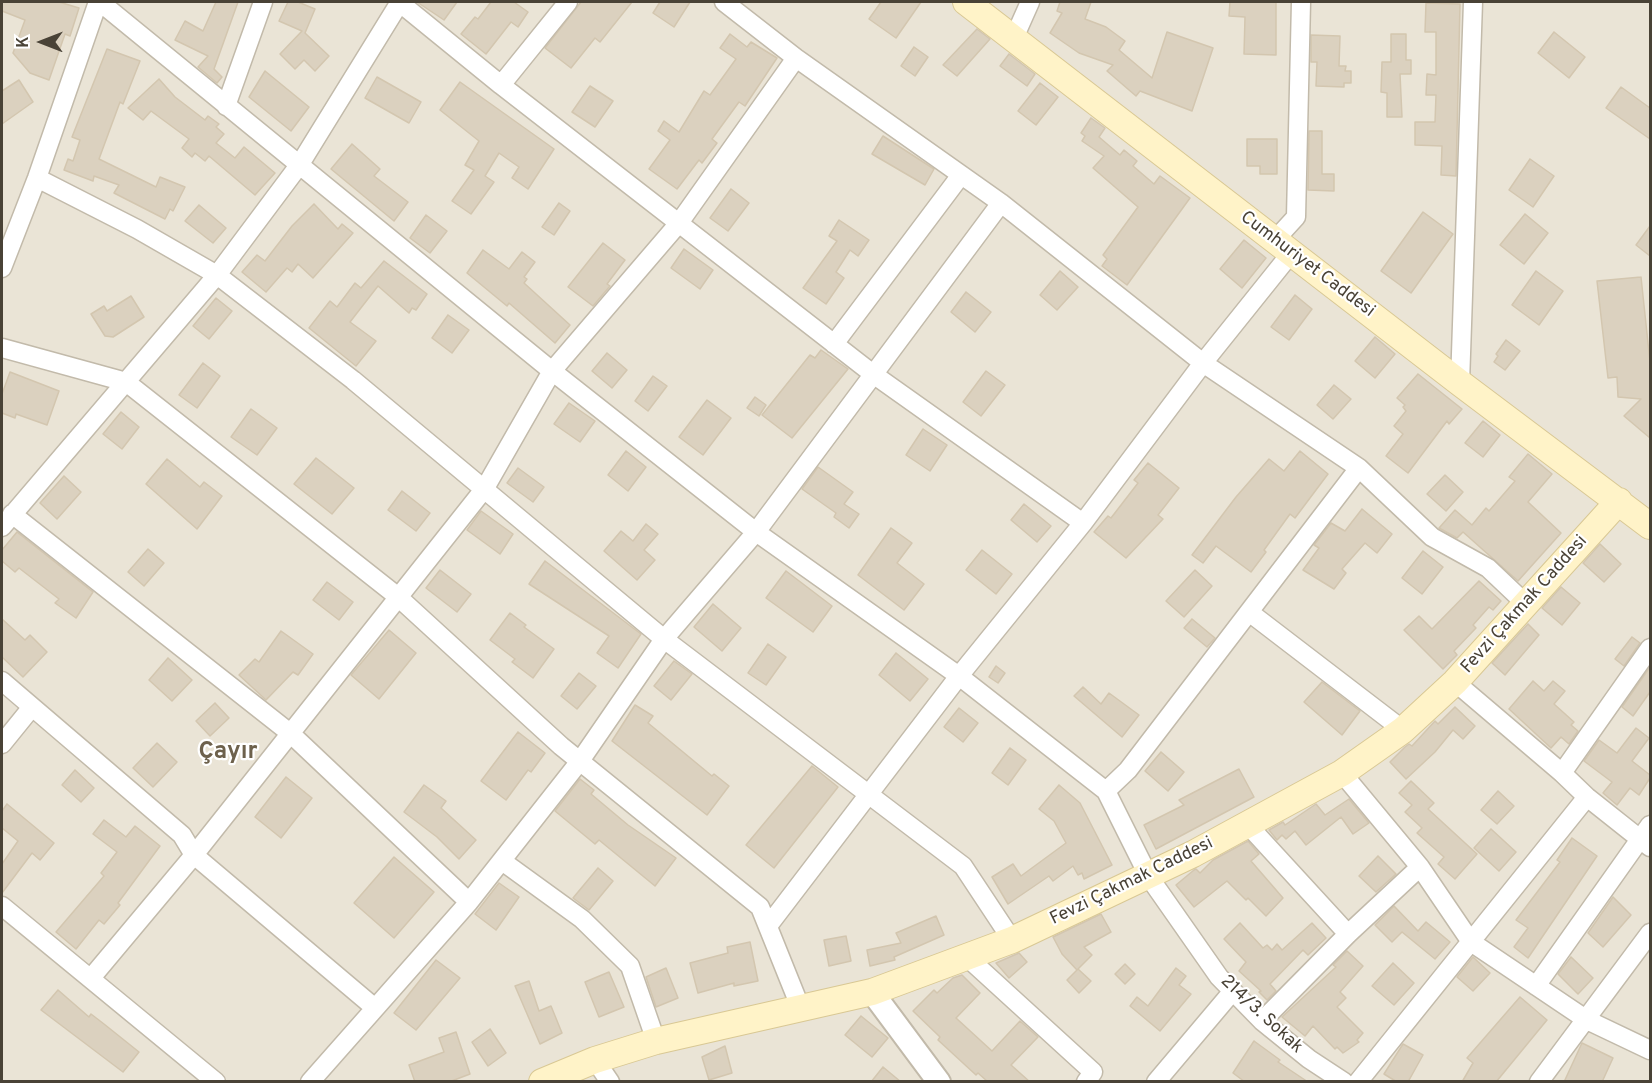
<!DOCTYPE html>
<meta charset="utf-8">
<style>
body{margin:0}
#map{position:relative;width:1652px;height:1083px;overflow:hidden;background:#f5f2e8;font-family:Overpass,sans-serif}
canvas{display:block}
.frame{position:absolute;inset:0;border:3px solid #494236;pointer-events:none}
.north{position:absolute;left:12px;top:12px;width:60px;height:60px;-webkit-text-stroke:4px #fff;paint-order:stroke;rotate:270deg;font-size:16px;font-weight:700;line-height:24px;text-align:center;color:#494236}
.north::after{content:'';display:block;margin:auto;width:21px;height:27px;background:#494236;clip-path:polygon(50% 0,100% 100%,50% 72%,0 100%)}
</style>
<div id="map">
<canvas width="1652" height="1083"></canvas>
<div class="frame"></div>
<div class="north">K</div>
</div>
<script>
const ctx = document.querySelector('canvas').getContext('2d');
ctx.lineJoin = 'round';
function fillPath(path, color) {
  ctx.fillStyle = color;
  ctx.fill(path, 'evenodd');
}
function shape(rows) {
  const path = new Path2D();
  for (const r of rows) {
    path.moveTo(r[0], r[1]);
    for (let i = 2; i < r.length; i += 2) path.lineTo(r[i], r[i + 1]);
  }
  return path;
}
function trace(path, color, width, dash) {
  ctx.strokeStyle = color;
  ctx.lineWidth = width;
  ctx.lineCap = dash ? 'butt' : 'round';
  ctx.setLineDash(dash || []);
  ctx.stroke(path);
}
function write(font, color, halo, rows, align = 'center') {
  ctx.font = font + ' Overpass,sans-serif';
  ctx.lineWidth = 4.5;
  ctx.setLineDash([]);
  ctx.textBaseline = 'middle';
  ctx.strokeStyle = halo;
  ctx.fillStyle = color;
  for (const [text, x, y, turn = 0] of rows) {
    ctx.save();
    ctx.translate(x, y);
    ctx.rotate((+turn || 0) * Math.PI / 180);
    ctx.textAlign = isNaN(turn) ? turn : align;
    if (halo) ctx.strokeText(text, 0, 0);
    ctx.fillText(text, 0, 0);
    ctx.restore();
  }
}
fillPath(shape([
 [2,2,1650,2,1650,1081,2,1081]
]), '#eae4d6');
const building = shape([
 [2,2,59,2,79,8,70,36,65,34,49,80,30,73,13,53,25,20,2,11,2,2],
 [216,2,238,2,214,69,222,77,217,83,198,67,208,56,175,40,185,21,203,31,216,2],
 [288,2,298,2,315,9,305,33,329,56,315,71,304,60,295,69,280,54,302,31,279,21,288,2],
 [417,2,457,2,444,20,417,2],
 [491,2,514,2,528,12,518,27,511,22,486,54,461,34,475,17,478,19,491,2],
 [581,2,632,2,600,42,595,38,571,68,545,48,581,2],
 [660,2,690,2,674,27,653,13,660,2],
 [881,2,921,2,896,38,869,19,881,2],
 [1060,2,1091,2,1085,19,1106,27,1125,41,1119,50,1152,78,1167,32,1213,48,1192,111,1140,91,1136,96,1107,71,1113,65,1079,53,1050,33,1062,13,1057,11,1060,2],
 [1230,2,1276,2,1276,55,1244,54,1245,17,1229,16,1230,2],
 [1426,3,1460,4,1456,176,1441,175,1442,146,1415,145,1415,122,1435,122,1436,95,1426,95,1427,74,1436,75,1436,32,1425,32,1426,3],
 [977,29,990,39,957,76,943,65,977,29],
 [1554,32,1585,57,1569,78,1538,53,1554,32],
 [730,34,747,47,751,42,777,58,745,106,739,102,712,139,717,143,702,163,699,160,677,189,649,169,670,140,658,131,664,121,679,132,704,91,710,95,736,59,720,48,730,34],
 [1391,34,1406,34,1406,60,1411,60,1411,74,1400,74,1402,117,1387,117,1387,93,1381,92,1382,62,1391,62,1391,34],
 [1311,35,1340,36,1339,66,1346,66,1345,71,1351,71,1351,83,1344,83,1344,87,1316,86,1317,62,1311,62,1311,35],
 [914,47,928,57,915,76,901,66,914,47],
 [107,49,140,61,123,104,120,102,99,159,156,187,160,177,185,187,173,211,170,209,165,219,114,193,119,185,94,176,93,181,64,170,68,159,73,161,80,140,72,137,107,49],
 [1009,54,1035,74,1027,86,1000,66,1009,54],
 [265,71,309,107,291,131,249,97,265,71],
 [377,77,421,102,409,123,365,98,377,77],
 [159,79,175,97,205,120,208,116,219,124,216,127,224,134,216,143,235,158,244,147,275,173,255,195,209,156,205,161,195,153,192,157,182,148,189,139,151,111,143,120,128,108,159,79],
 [19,80,33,102,2,124,2,91,19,80],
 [460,82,554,149,528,189,512,178,519,167,499,153,485,176,494,182,471,214,452,201,474,170,465,165,479,141,440,110,460,82],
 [1040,83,1058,97,1036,125,1018,111,1040,83],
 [590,86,613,101,595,127,572,112,590,86],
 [1621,87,1650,108,1650,139,1606,108,1621,87],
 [1091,118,1105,128,1099,137,1120,155,1124,150,1137,161,1133,166,1154,184,1160,176,1190,198,1127,285,1102,266,1107,259,1103,255,1138,207,1093,168,1104,156,1082,141,1085,136,1081,133,1091,118],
 [1309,131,1322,131,1322,174,1334,174,1334,191,1308,190,1309,131],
 [883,136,934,169,925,185,872,154,883,136],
 [1247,139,1277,139,1277,174,1260,174,1260,166,1247,166,1247,139],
 [352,144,380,169,374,176,408,202,394,221,331,169,352,144],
 [1530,159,1554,176,1533,207,1509,190,1530,159],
 [731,189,749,203,728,231,710,218,731,189],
 [559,203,570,211,554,235,542,227,559,203],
 [314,204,338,229,342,224,353,233,313,278,298,264,292,272,287,268,266,292,242,272,257,255,265,261,292,226,314,204],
 [199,205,226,228,213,243,185,221,199,205],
 [1423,212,1453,234,1411,293,1381,271,1423,212],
 [1525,214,1548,233,1524,264,1500,245,1525,214],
 [426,215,447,231,430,253,410,238,426,215],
 [839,220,869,240,858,256,850,250,836,272,844,278,826,304,803,288,837,241,829,236,839,220],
 [1650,226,1650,256,1636,245,1650,226],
 [1244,240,1266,258,1242,288,1220,269,1244,240],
 [603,243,625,260,607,284,610,286,593,306,568,287,603,243],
 [684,249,713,270,700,289,671,268,684,249],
 [483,250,509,269,522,252,535,262,524,277,527,279,524,283,570,325,555,343,509,303,507,306,467,273,483,250],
 [384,261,427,294,416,310,412,308,409,313,378,286,350,322,376,341,356,366,309,328,330,301,337,307,355,283,361,288,384,261],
 [1060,271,1078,287,1057,310,1040,295,1060,271],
 [1536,271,1563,291,1539,325,1512,305,1536,271],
 [1641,277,1650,362,1650,438,1624,416,1641,399,1618,397,1617,377,1608,378,1597,281,1641,277],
 [966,292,991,312,975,332,951,312,966,292],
 [1295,295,1312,309,1289,340,1271,327,1295,295],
 [131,296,144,317,113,337,105,336,91,314,104,306,107,311,131,296],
 [216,298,232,311,209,339,193,326,216,298],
 [448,315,469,330,452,353,432,338,448,315],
 [1375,337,1395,354,1375,378,1355,361,1375,337],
 [1506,340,1520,351,1505,370,1494,362,1498,356,1496,354,1506,340],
 [821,350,848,369,792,438,762,415,810,355,815,358,821,350],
 [607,353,627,370,612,388,592,371,607,353],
 [203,363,220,376,197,408,179,395,203,363],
 [986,371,1005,385,981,416,963,402,986,371],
 [10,372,59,391,47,425,16,414,15,418,2,413,2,394,10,372],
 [1418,374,1462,409,1449,424,1447,421,1408,473,1386,456,1403,434,1394,426,1406,411,1403,407,1405,405,1397,398,1418,374],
 [653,376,667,386,648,411,635,401,653,376],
 [1334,385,1351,399,1333,419,1317,405,1334,385],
 [755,397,766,405,759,416,747,408,755,397],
 [707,400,731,418,703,455,679,437,707,400],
 [569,403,595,421,580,442,554,424,569,403],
 [251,409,277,428,257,455,231,437,251,409],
 [121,412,139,427,122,449,103,434,121,412],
 [1483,421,1500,435,1483,457,1465,443,1483,421],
 [923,429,947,445,930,471,906,455,923,429],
 [626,451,646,467,628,491,608,475,626,451],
 [1300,451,1328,474,1295,518,1290,514,1264,550,1266,552,1251,572,1216,546,1203,563,1192,555,1236,497,1269,459,1284,471,1300,451],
 [1528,454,1552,474,1528,502,1561,533,1518,581,1463,532,1457,538,1439,528,1455,510,1472,525,1486,508,1489,511,1515,481,1509,477,1528,454],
 [316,458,354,488,332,514,294,484,316,458],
 [167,459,200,487,204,482,222,496,197,529,146,484,167,459],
 [1148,463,1179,488,1158,515,1163,519,1126,558,1094,532,1108,516,1111,518,1138,483,1134,480,1148,463],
 [818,467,853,492,844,504,859,514,849,528,834,517,836,513,802,489,818,467],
 [518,468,544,487,533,502,507,483,518,468],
 [1445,475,1463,492,1446,511,1427,494,1445,475],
 [64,476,81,492,57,519,40,503,64,476],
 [402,491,430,513,416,531,388,510,402,491],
 [1024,504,1051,526,1037,542,1011,520,1024,504],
 [1362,509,1392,534,1377,553,1365,543,1342,569,1346,573,1334,589,1303,570,1319,548,1314,545,1331,523,1345,531,1362,509],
 [481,511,513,534,500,554,467,530,481,511],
 [646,524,658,534,644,550,655,560,637,580,604,551,621,531,633,541,646,524],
 [891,528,912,543,897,563,924,584,904,610,858,575,891,528],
 [17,532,93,592,76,618,55,603,59,599,19,568,15,572,2,561,2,550,17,532],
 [1600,544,1621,564,1604,582,1583,563,1600,544],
 [148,549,164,563,144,586,128,572,148,549],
 [982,550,1012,574,996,594,966,570,982,550],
 [1423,551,1443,567,1422,594,1402,578,1423,551],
 [545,561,641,634,618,668,597,653,609,636,529,584,545,561],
 [440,570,471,594,457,612,426,588,440,570],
 [1195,570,1212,586,1184,617,1166,601,1195,570],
 [786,571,832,606,813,632,766,598,786,571],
 [1479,581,1501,601,1493,610,1489,607,1473,625,1476,628,1454,651,1457,655,1443,669,1404,630,1419,616,1432,629,1479,581],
 [327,582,353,602,339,620,313,600,327,582],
 [1561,587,1580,603,1562,625,1542,608,1561,587],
 [713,604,741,628,722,651,694,627,713,604],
 [510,613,526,625,524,627,554,649,533,678,512,662,515,659,490,640,510,613],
 [2,619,25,640,30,635,47,652,23,677,2,657,2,619],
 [1192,619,1215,638,1207,647,1184,628,1192,619],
 [1528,624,1539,635,1505,675,1492,663,1528,624],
 [389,630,416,653,379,699,351,675,389,630],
 [281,631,313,654,298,675,293,672,266,700,239,675,255,659,259,662,281,631],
 [1632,637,1640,643,1624,666,1615,659,1632,637],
 [768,644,786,657,766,685,748,673,768,644],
 [896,653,928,679,910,701,879,675,896,653],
 [168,658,192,680,172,701,149,680,168,658],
 [674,661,692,674,671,700,654,686,674,661],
 [996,666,1005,673,998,683,989,677,996,666],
 [1650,667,1650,692,1633,716,1622,707,1650,667],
 [579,673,596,686,577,709,561,696,579,673],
 [1533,681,1544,691,1553,681,1565,691,1554,704,1574,722,1571,725,1578,731,1569,744,1561,737,1551,748,1509,709,1533,681],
 [1322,682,1360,711,1342,735,1304,702,1322,682],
 [1083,687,1101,704,1109,693,1139,715,1122,737,1074,696,1083,687],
 [215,703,229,718,210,736,196,721,215,703],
 [635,705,653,716,648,723,712,776,714,774,729,786,707,815,612,741,635,705],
 [1455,707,1475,726,1463,739,1453,730,1435,752,1406,779,1390,762,1405,747,1409,744,1412,746,1435,721,1438,724,1455,707],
 [959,708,978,723,963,742,944,727,959,708],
 [1636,728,1649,738,1632,761,1650,775,1650,778,1639,795,1630,788,1617,805,1603,793,1612,782,1584,761,1599,740,1617,753,1636,728],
 [518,732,545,753,531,772,528,770,506,800,481,781,518,732],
 [157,743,177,762,153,787,133,768,157,743],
 [1010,748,1026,760,1008,785,992,773,1010,748],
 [1161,752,1184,772,1168,791,1145,771,1161,752],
 [812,766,838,787,774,868,746,845,812,766],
 [1239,769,1254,797,1156,849,1144,825,1184,805,1179,800,1239,769],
 [75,770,94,788,81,802,62,785,75,770],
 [286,777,312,798,281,838,255,817,286,777],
 [580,779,594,790,591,794,628,825,676,858,655,886,599,840,595,844,555,811,580,779],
 [1411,781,1434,803,1428,809,1477,854,1455,879,1438,864,1444,857,1417,833,1422,828,1405,812,1412,805,1399,793,1411,781],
 [424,785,446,801,441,808,476,840,459,859,437,837,404,812,424,785],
 [1059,785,1080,803,1112,865,1084,879,1082,873,1078,875,1073,866,1053,881,1049,876,1008,904,992,877,1013,864,1021,876,1066,843,1054,821,1039,809,1059,785],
 [1498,791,1514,806,1497,824,1481,810,1498,791],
 [1349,799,1369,823,1353,834,1341,817,1306,845,1295,831,1286,839,1282,835,1277,840,1269,830,1283,822,1285,825,1316,804,1325,815,1349,799],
 [7,804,54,843,40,860,32,853,2,893,2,864,18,841,2,828,2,811,7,804],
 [104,820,126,837,135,826,160,846,118,903,120,905,104,924,99,920,76,949,56,932,104,876,101,873,117,852,93,834,104,820],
 [1491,829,1516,852,1499,871,1474,848,1491,829],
 [1572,838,1597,856,1528,958,1514,947,1528,928,1516,920,1560,862,1557,860,1572,838],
 [1248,841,1259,854,1251,861,1283,898,1266,916,1248,898,1246,900,1227,881,1194,907,1176,885,1194,870,1196,869,1200,873,1213,860,1248,841],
 [1378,856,1396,874,1376,892,1359,876,1378,856],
 [394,857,434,892,394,938,354,903,394,857],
 [598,868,613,881,589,910,573,898,598,868],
 [499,883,519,897,496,930,475,914,499,883],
 [1613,897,1631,915,1603,947,1588,933,1613,897],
 [1394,906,1418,931,1426,922,1450,942,1435,959,1402,932,1392,942,1375,925,1394,906],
 [1101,914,1111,932,1084,947,1092,955,1077,970,1062,954,1053,937,1101,914],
 [936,916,944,935,894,957,895,960,870,966,867,950,901,943,896,933,936,916],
 [1240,923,1263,948,1267,945,1272,950,1277,944,1282,950,1312,923,1326,938,1308,955,1303,950,1270,984,1276,991,1267,1000,1259,992,1261,991,1239,971,1246,962,1224,939,1240,923],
 [846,936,851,961,829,966,824,940,846,936],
 [750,942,758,981,734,986,734,983,698,993,690,963,728,953,727,947,750,942],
 [1347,951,1363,966,1340,992,1346,998,1337,1007,1363,1033,1357,1040,1359,1042,1343,1053,1337,1047,1335,1049,1313,1026,1305,1036,1282,1017,1336,967,1333,965,1347,951],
 [1019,953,1027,962,1009,978,996,963,1019,953],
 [1473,957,1490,973,1473,991,1457,977,1473,957],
 [1571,957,1593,978,1578,994,1558,974,1571,957],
 [436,960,460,978,416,1030,394,1013,436,960],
 [1393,963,1414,983,1394,1005,1372,986,1393,963],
 [1125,964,1135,974,1125,984,1115,974,1125,964],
 [666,968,678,998,656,1007,646,977,666,968],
 [1176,968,1186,976,1179,985,1191,994,1160,1031,1130,1006,1137,997,1148,1006,1176,968],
 [1078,969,1091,981,1079,993,1067,980,1078,969],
 [609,972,624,1007,599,1017,585,982,609,972],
 [962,975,980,993,956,1018,992,1051,1020,1021,1038,1037,1011,1065,1030,1082,988,1082,978,1073,976,1075,938,1040,940,1037,913,1011,934,990,937,993,953,978,962,975],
 [529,981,539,1011,551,1006,562,1033,540,1044,515,986,529,981],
 [58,990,89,1017,91,1014,104,1024,139,1052,123,1072,41,1010,58,990],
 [1520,997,1547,1020,1496,1082,1462,1082,1473,1063,1467,1058,1520,997],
 [861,1016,888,1038,872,1057,845,1035,861,1016],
 [490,1029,506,1053,488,1066,472,1042,490,1029],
 [456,1032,470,1074,449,1082,415,1082,409,1065,444,1052,439,1038,456,1032],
 [1254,1041,1280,1060,1278,1062,1308,1082,1245,1082,1233,1073,1254,1041],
 [1582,1043,1613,1058,1602,1082,1564,1082,1582,1043],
 [1403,1044,1423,1055,1408,1082,1397,1082,1384,1074,1403,1044],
 [725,1046,732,1073,709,1080,702,1057,725,1046],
 [883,1067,901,1082,871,1082,883,1067]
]);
fillPath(building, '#dbd1bf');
trace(building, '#d3c6af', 1.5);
const minor = shape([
 [100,2,552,371,756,532,959,676,1106,791,1149,877,1219,977,1262,1021,1309,1059,1344,1082],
 [399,2,501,85,873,374,1083,523],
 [724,2,796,58,1001,203,1203,363,1359,468,1432,537,1488,568,1527,605],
 [1014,38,1030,2],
 [501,85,568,2],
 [226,106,263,2],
 [37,178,137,229,217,275,353,380,664,639,963,866,1012,940],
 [1274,241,1296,217,1301,2],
 [2,268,37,178,98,2],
 [834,344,961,175],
 [2,348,126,382,397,596,561,746,760,907,801,1009],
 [1460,383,1473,2],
 [12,514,290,733,469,902],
 [2,527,217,275,300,164,400,2],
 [1249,612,1403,730],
 [2,681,182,835,194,855,375,1008],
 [1455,682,1562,773,1587,797,1650,847],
 [2,744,32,707],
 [1342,773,1420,867,1471,942,1587,1020,1650,1050],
 [1562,773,1650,648],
 [1106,791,1128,770,1359,468],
 [1247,824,1348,934],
 [502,861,582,919,630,966,656,1041],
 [2,906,216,1082],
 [768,926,959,676,1083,523,1203,363,1292,252],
 [968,958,1093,1072,1086,1082],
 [91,978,194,855,485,488,552,371,679,223,796,58],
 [1536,986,1650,825],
 [1262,1021,1348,934,1420,867],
 [595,1060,610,1082],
 [310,1082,469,902,580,761,664,639,756,532,1001,203],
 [1156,1082,1232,992],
 [1358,1082,1587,797],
 [1539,1082,1650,933]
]);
const tertiary = shape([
 [872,992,939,1082]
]);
const secondary = shape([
 [966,2,1460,383,1650,526],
 [542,1082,595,1060,656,1041,872,992,1012,940,1193,854,1342,773,1403,730,1455,682,1619,501]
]);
trace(minor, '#c2baaa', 21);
trace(tertiary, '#c2baaa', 26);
trace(secondary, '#d9c894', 28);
trace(minor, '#fff', 18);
trace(tertiary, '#fff', 22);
trace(secondary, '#fff3c8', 26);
write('18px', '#494236', '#fff', [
 ["Cumhuriyet Caddesi",1307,265,37],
 ["Fevzi Çakmak Caddesi",1525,605,-48],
 ["Fevzi Çakmak Caddesi",1132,882,-26],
 ["214/3. Sokak",1261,1015,43]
]);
write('bold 24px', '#6d614c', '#fff', [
 ["Çayır",228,753]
]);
</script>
